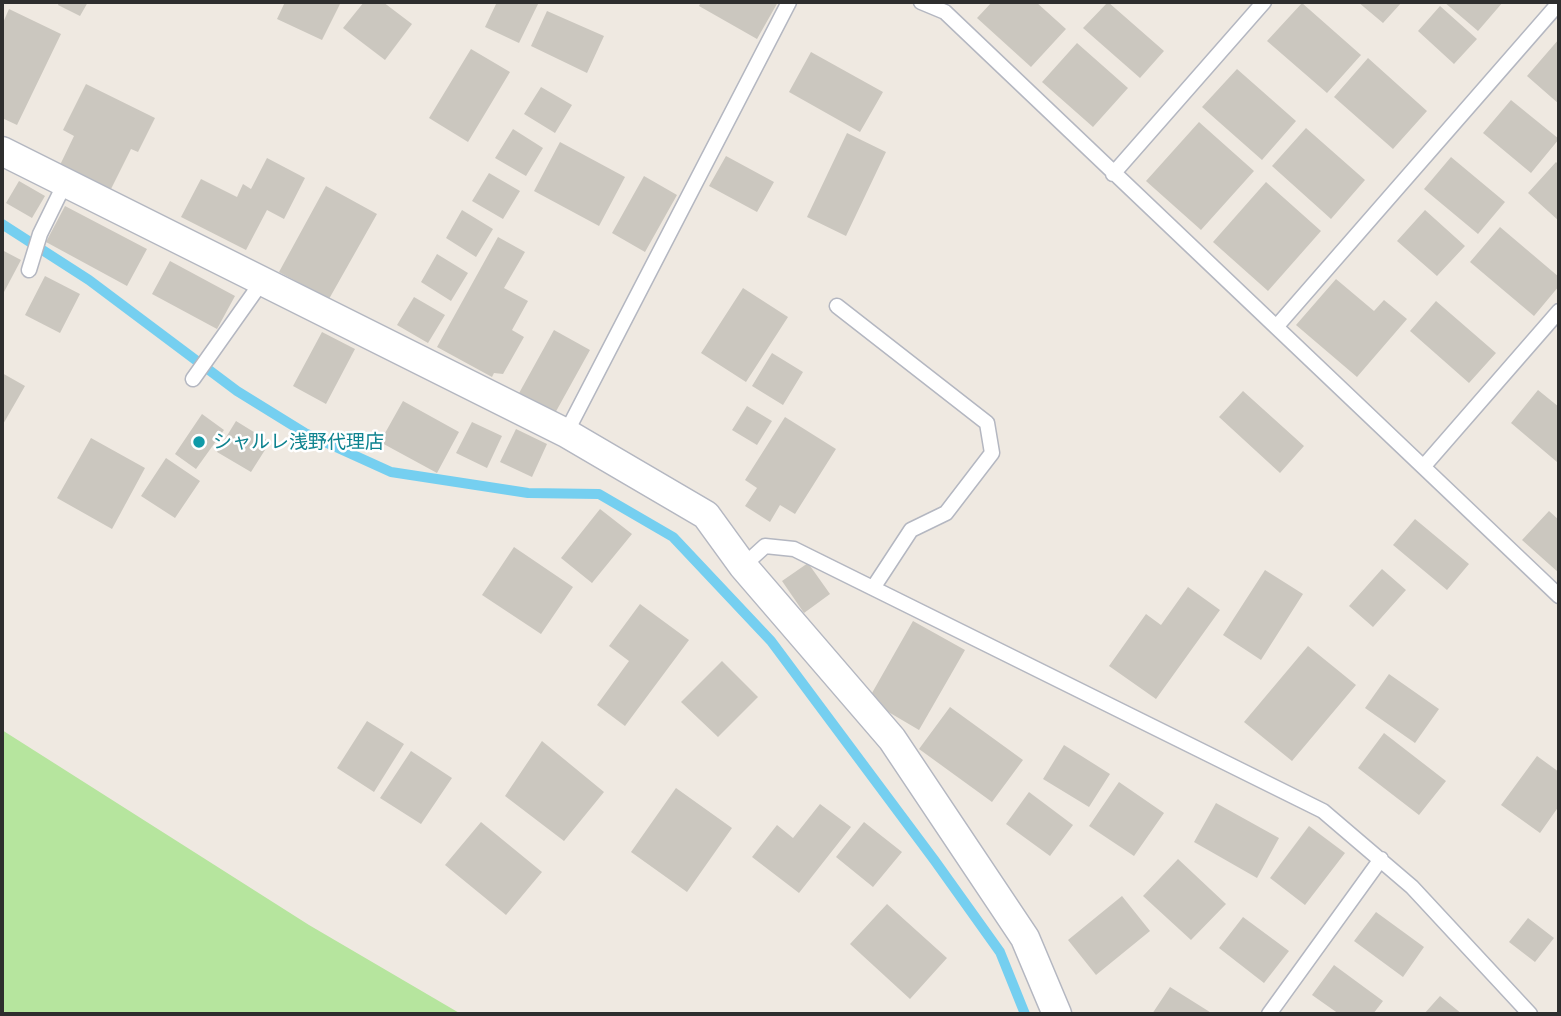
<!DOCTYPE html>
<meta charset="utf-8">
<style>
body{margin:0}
#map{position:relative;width:1561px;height:1016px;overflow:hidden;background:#efe9e1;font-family:Quicksand,sans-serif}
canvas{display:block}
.frame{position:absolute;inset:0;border:4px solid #2e2e2e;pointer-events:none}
</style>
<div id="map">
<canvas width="1561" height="1016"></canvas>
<div class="frame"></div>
</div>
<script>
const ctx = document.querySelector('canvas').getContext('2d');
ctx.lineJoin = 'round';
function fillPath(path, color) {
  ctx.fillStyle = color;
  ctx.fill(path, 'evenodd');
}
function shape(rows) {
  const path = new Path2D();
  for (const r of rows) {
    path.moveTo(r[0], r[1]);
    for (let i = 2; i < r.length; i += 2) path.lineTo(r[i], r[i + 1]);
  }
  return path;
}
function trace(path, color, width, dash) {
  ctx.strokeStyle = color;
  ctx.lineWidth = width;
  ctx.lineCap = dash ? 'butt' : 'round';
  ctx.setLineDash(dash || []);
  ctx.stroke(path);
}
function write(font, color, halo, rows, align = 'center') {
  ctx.font = font + ' Quicksand,"Noto Sans JP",sans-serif';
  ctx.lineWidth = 5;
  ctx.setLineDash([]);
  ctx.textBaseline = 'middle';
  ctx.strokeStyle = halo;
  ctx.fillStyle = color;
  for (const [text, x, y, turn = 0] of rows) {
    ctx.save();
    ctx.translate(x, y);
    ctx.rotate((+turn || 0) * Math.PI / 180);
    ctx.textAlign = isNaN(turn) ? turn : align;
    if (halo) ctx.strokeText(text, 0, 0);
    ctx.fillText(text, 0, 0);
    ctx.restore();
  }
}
fillPath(shape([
 [2,730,309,925,461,1014,2,1014]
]), '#b6e59e');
trace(shape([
 [2,224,89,280,237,391,305,433,391,472,528,493,599,494,673,537,771,641,935,861,1000,952,1025,1014]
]), '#75cff0', 10);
fillPath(shape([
 [59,2,88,2,80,16,58,5],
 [285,2,341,2,322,40,277,19],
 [364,2,383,2,412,24,385,60,343,28],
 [497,2,539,2,519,43,485,27],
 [701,2,778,2,757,39,699,6],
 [992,2,1036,2,1066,29,1031,67,977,18],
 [1108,2,1164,51,1140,78,1083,28],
 [1358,2,1402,2,1383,23],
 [1444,2,1503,2,1478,31],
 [1302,3,1361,55,1327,93,1267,41],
 [1440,6,1477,39,1454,64,1418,31],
 [9,9,61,34,17,125,2,118,2,25],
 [547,11,604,36,587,73,531,46],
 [1559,39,1559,104,1527,76],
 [1077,43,1128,88,1093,127,1042,82],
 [471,49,510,72,468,142,429,118],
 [811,52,883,92,860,132,789,92],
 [1368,58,1427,111,1393,149,1334,97],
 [1237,69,1296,121,1262,160,1202,107],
 [86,84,155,118,138,152,131,149,111,189,60,165,74,136,63,130],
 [541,87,572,105,555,133,524,114],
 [1511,100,1559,139,1531,173,1483,133],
 [1199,122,1254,171,1201,230,1146,181],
 [1306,128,1365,180,1331,219,1272,166],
 [513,129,543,148,526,176,495,158],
 [847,133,886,152,846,236,807,217],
 [560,142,625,177,599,226,534,191],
 [726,156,774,182,757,212,709,186],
 [1451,157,1505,202,1478,234,1424,189],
 [267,158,305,178,284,219,267,210,246,250,181,217,201,179,237,197,243,184,251,189],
 [1556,162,1559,165,1559,221,1528,193],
 [489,173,520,191,503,219,472,201],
 [644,176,677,195,645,252,612,233],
 [19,181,45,196,32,218,6,203],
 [1266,182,1321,231,1268,291,1213,242],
 [326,186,377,214,329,299,279,272],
 [65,206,147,249,127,286,46,242],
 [462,210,493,229,476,257,446,238],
 [1425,210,1465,246,1437,276,1397,241],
 [1500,227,1559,277,1559,286,1534,316,1470,262],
 [498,237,525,252,504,288,528,301,512,330,524,337,503,374,494,373,492,377,437,347],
 [2,250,21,260,4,292,2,291],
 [437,254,468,273,451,301,421,282],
 [170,261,235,296,217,329,152,294],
 [45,276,80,294,60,333,25,315],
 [1336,279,1374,311,1384,300,1407,319,1357,377,1296,325],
 [743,288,788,317,746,382,701,353],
 [414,297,445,315,428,343,397,325],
 [1436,301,1496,353,1469,383,1410,331],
 [554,330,590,350,554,415,518,395],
 [322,332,355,349,326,404,293,386],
 [772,353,803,372,783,405,752,386],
 [2,373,25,386,2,426],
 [1538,390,1559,407,1557,462,1511,423],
 [1243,391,1304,446,1280,473,1219,417],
 [403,401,459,432,437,473,380,442],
 [747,406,772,421,757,445,732,430],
 [202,414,224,430,196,469,175,454],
 [785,417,836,449,795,514,780,505,770,522,745,506,757,488,745,480],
 [236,421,270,442,251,472,217,452],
 [472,422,502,436,487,468,456,453],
 [516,429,547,444,532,477,500,462],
 [91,438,145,468,112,529,57,498],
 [166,458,200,481,175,518,141,496],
 [600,509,632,534,592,583,561,558],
 [1549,511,1559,520,1559,573,1522,540],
 [1415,519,1469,564,1447,590,1393,545],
 [514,547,573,587,541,634,482,595],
 [808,563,830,594,804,613,782,581],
 [1382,569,1406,590,1373,627,1349,606],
 [1265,570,1303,594,1261,660,1223,635],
 [1188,587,1220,610,1156,699,1109,666,1146,614,1161,625],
 [640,604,689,640,625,726,597,705,629,661,609,646],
 [913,621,965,650,919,730,868,700],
 [1308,646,1356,685,1292,761,1244,722],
 [722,661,758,697,718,737,681,702],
 [1389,674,1439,709,1415,743,1365,708],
 [950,707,1023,760,992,802,919,749],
 [367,721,404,744,374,792,337,768],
 [1384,733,1446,781,1419,815,1358,768],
 [542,741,604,792,564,841,505,796],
 [1064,745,1110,774,1089,807,1043,779],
 [411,751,452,778,421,824,380,798],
 [1537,756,1559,772,1559,806,1540,833,1501,805],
 [1119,782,1164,813,1134,856,1089,826],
 [676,788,732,828,687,892,631,852],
 [1029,792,1073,825,1050,856,1006,824],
 [1216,803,1279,838,1257,878,1194,842],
 [820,804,851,827,799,893,752,857,777,825,793,838],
 [481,822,542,872,506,915,445,865],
 [864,822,902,852,873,887,836,857],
 [1309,826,1345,853,1305,905,1270,878],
 [1178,859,1226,904,1191,940,1143,896],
 [1122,896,1150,931,1096,975,1068,940],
 [887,904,947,958,910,999,850,944],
 [1376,912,1424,947,1403,977,1354,941],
 [1243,917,1289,951,1264,983,1219,948],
 [1528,918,1554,938,1535,962,1509,942],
 [1334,965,1383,1001,1373,1014,1339,1014,1312,995],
 [1170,987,1213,1014,1152,1014],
 [1440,996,1462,1014,1424,1014]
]), '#cbc7bf');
const service = shape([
 [921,2,945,12,1559,596],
 [1113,174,1264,2],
 [29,270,40,234,65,183],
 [837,306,987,423,992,453,946,513,911,530,873,588],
 [1277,326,1559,3],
 [193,379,261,283],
 [566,433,789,2],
 [1424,466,1559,311],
 [743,566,765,546,794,549,1323,811,1412,887,1530,1014],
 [1269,1014,1381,859]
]);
const minor = shape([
 [2,151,566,433,706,515,743,566,892,739,1025,938,1057,1014]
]);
trace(service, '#b4b7c1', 17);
trace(minor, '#b4b7c1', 31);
trace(service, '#fff', 14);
trace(minor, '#fff', 28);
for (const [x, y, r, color] of [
 [199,442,7,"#0f9aa8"]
]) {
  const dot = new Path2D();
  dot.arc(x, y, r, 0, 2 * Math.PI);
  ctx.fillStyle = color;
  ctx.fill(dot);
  trace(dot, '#fff', 2.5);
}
write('19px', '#0d838f', '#fff', [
 ["シャルレ浅野代理店",213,442]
], 'left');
</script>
